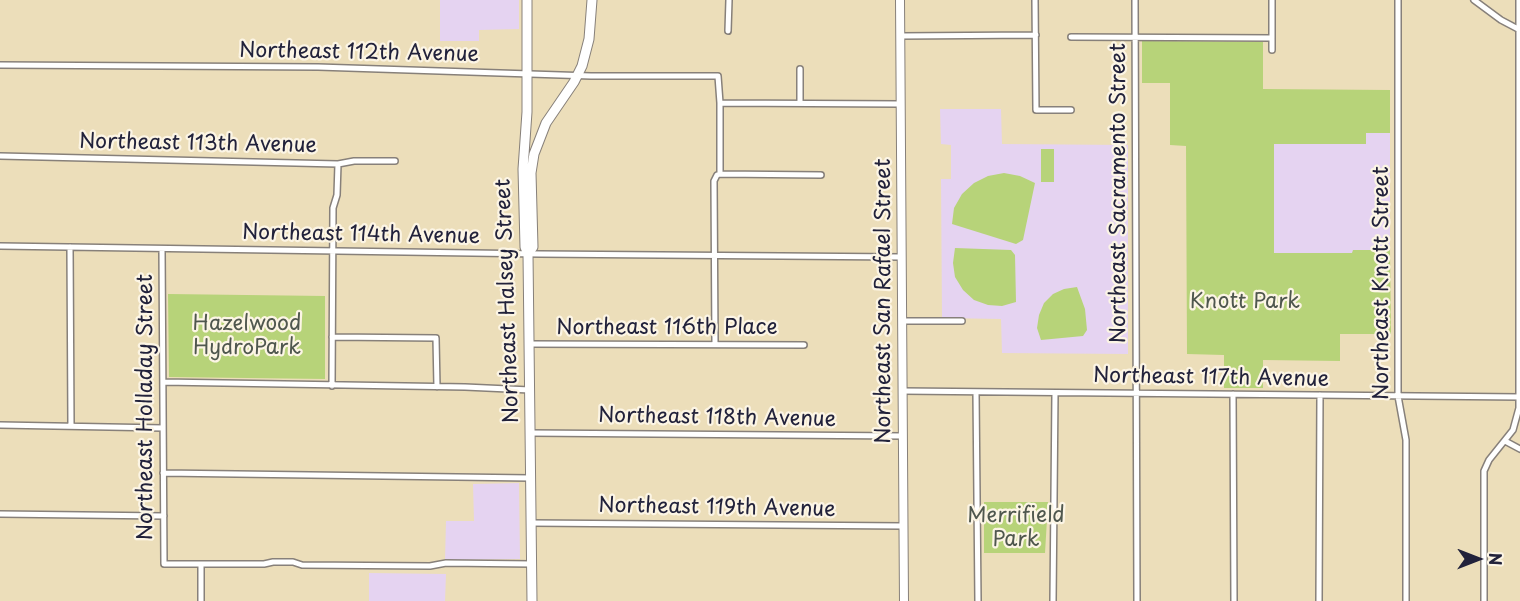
<!DOCTYPE html>
<style>
body{margin:0}
#map{position:relative;width:1520px;height:601px;overflow:hidden;background:#ecdeba;font-family:"Playpen Sans",sans-serif}
canvas{display:block}
.north{position:absolute;left:1448px;top:529px;width:60px;height:60px;-webkit-text-stroke:4px #fcf5e5;paint-order:stroke;rotate:90deg;font-size:16px;font-weight:700;line-height:24px;text-align:center;color:#22223b}
.north::after{content:'';display:block;margin:auto;width:21px;height:27px;background:#22223b;clip-path:polygon(50% 0,100% 100%,50% 72%,0 100%)}
</style>
<div id="map">
<canvas width="1520" height="601"></canvas>
<div class="north">N</div>
</div>
<script>
const ctx = document.querySelector('canvas').getContext('2d');
ctx.lineJoin = 'round';
function fillPath(path, color) {
  ctx.fillStyle = color;
  ctx.fill(path, 'evenodd');
}
function shape(rows) {
  const path = new Path2D();
  for (const r of rows) {
    path.moveTo(r[0], r[1]);
    for (let i = 2; i < r.length; i += 2) path.lineTo(r[i], r[i + 1]);
  }
  return path;
}
function trace(path, color, width, dash) {
  ctx.strokeStyle = color;
  ctx.lineWidth = width;
  ctx.lineCap = dash ? 'butt' : 'round';
  ctx.setLineDash(dash || []);
  ctx.stroke(path);
}
function write(font, color, halo, rows, align = 'center') {
  ctx.font = font + ' "Playpen Sans",sans-serif';
  ctx.lineWidth = 4.5;
  ctx.setLineDash([]);
  ctx.textBaseline = 'middle';
  ctx.strokeStyle = halo;
  ctx.fillStyle = color;
  for (const [text, x, y, turn = 0] of rows) {
    ctx.save();
    ctx.translate(x, y);
    ctx.rotate((+turn || 0) * Math.PI / 180);
    ctx.textAlign = isNaN(turn) ? turn : align;
    if (halo) ctx.strokeText(text, 0, 0);
    ctx.fillText(text, 0, 0);
    ctx.restore();
  }
}
fillPath(shape([
 [440,0,519,0,519,29,479,30,479,41,440,41],
 [940,109,1001,109,1002,144,1128,145,1128,354,1002,353,1001,319,942,318,941,179,951,179,951,145,941,144],
 [1365,133,1390,133,1390,253,1274,253,1274,144,1365,144],
 [519,483,520,559,445,560,446,521,474,521,473,484],
 [369,573,446,574,445,601,369,601]
]), '#e5d3f1');
fillPath(shape([
 [1142,41,1263,42,1263,89,1390,90,1390,133,1366,133,1366,144,1274,144,1274,253,1352,253,1353,250,1390,250,1391,334,1340,334,1340,361,1263,360,1263,388,1224,388,1224,355,1187,354,1186,146,1170,145,1170,83,1142,83],
 [1041,149,1054,149,1054,182,1041,182],
 [1004,173,1020,176,1035,183,1023,240,1016,244,952,224,954,208,962,194,974,183,988,176],
 [955,248,1011,250,1015,255,1016,302,1002,306,988,305,974,300,963,290,955,277,953,263],
 [1077,287,1085,309,1087,330,1083,336,1041,340,1037,328,1039,315,1044,303,1053,294,1064,289],
 [168,294,325,296,325,379,169,377],
 [984,502,1048,502,1045,553,984,553]
]), '#b7d379');
const street = shape([
 [1035,0,1036,110,1071,110],
 [1135,0,1137,601],
 [1272,0,1272,50],
 [1398,0,1398,396,1406,440,1406,601],
 [1474,0,1501,20,1520,30],
 [728,31,729,0],
 [900,36,1036,35],
 [1071,37,1272,38],
 [0,65,318,67,591,76,718,76,720,103,720,174,717,175,714,181,715,344],
 [720,103,900,104],
 [800,103,800,69],
 [0,156,338,164,354,161,395,161],
 [720,174,821,175],
 [0,246,540,254,901,257],
 [70,247,71,426],
 [162,249,164,564,264,564,273,562,293,562,302,565,430,566,446,563,532,564],
 [902,321,962,321],
 [332,337,436,338,437,387],
 [529,344,804,345],
 [163,382,465,387,530,390],
 [332,386,333,208,337,195,338,164],
 [902,391,1520,397],
 [976,392,978,601],
 [1233,394,1234,601],
 [0,425,163,428],
 [530,433,903,436],
 [1505,441,1520,449],
 [163,473,530,478],
 [0,514,164,516],
 [531,523,903,526],
 [201,564,201,601],
 [1053,601,1055,393],
 [1319,601,1320,395],
 [1484,601,1484,471,1489,460,1513,430,1519,408,1519,0]
]);
const secondary = shape([
 [900,0,904,601]
]);
const primary = shape([
 [527,0,527,112,523,169,525,247,528,254,532,601],
 [528,254,533,247,531,173,534,154,546,123,574,82,582,66,589,39,592,0]
]);
trace(street, '#87807a', 8);
trace(secondary, '#87807a', 10);
trace(primary, '#87807a', 11);
trace(street, '#fff', 5);
trace(secondary, '#fff', 8);
trace(primary, '#fff', 9);
write('21px', '#22223b', '#fcf5e5', [
 ["Northeast 112th Avenue",359,53,1],
 ["Northeast 113th Avenue",198,144,1],
 ["Northeast Sacramento Street",1119,193,-90],
 ["Northeast 114th Avenue",361,235,1],
 ["Northeast Knott Street",1382,283,-90],
 ["Northeast Halsey Street",508,301,-92],
 ["Northeast San Rafael Street",884,301,-90],
 ["Northeast 116th Place",667,328],
 ["Northeast 117th Avenue",1211,378,1],
 ["Northeast Holladay Street",146,407,-90],
 ["Northeast 118th Avenue",717,418,1],
 ["Northeast 119th Avenue",717,508,1]
]);
write('21px', '#4f574e', '#fcf5e5', [
 ["Knott Park",1245,302],
 ["Hazelwood",247,324],
 ["HydroPark",247,348],
 ["Merrifield",1016,516],
 ["Park",1016,540]
]);
</script>
